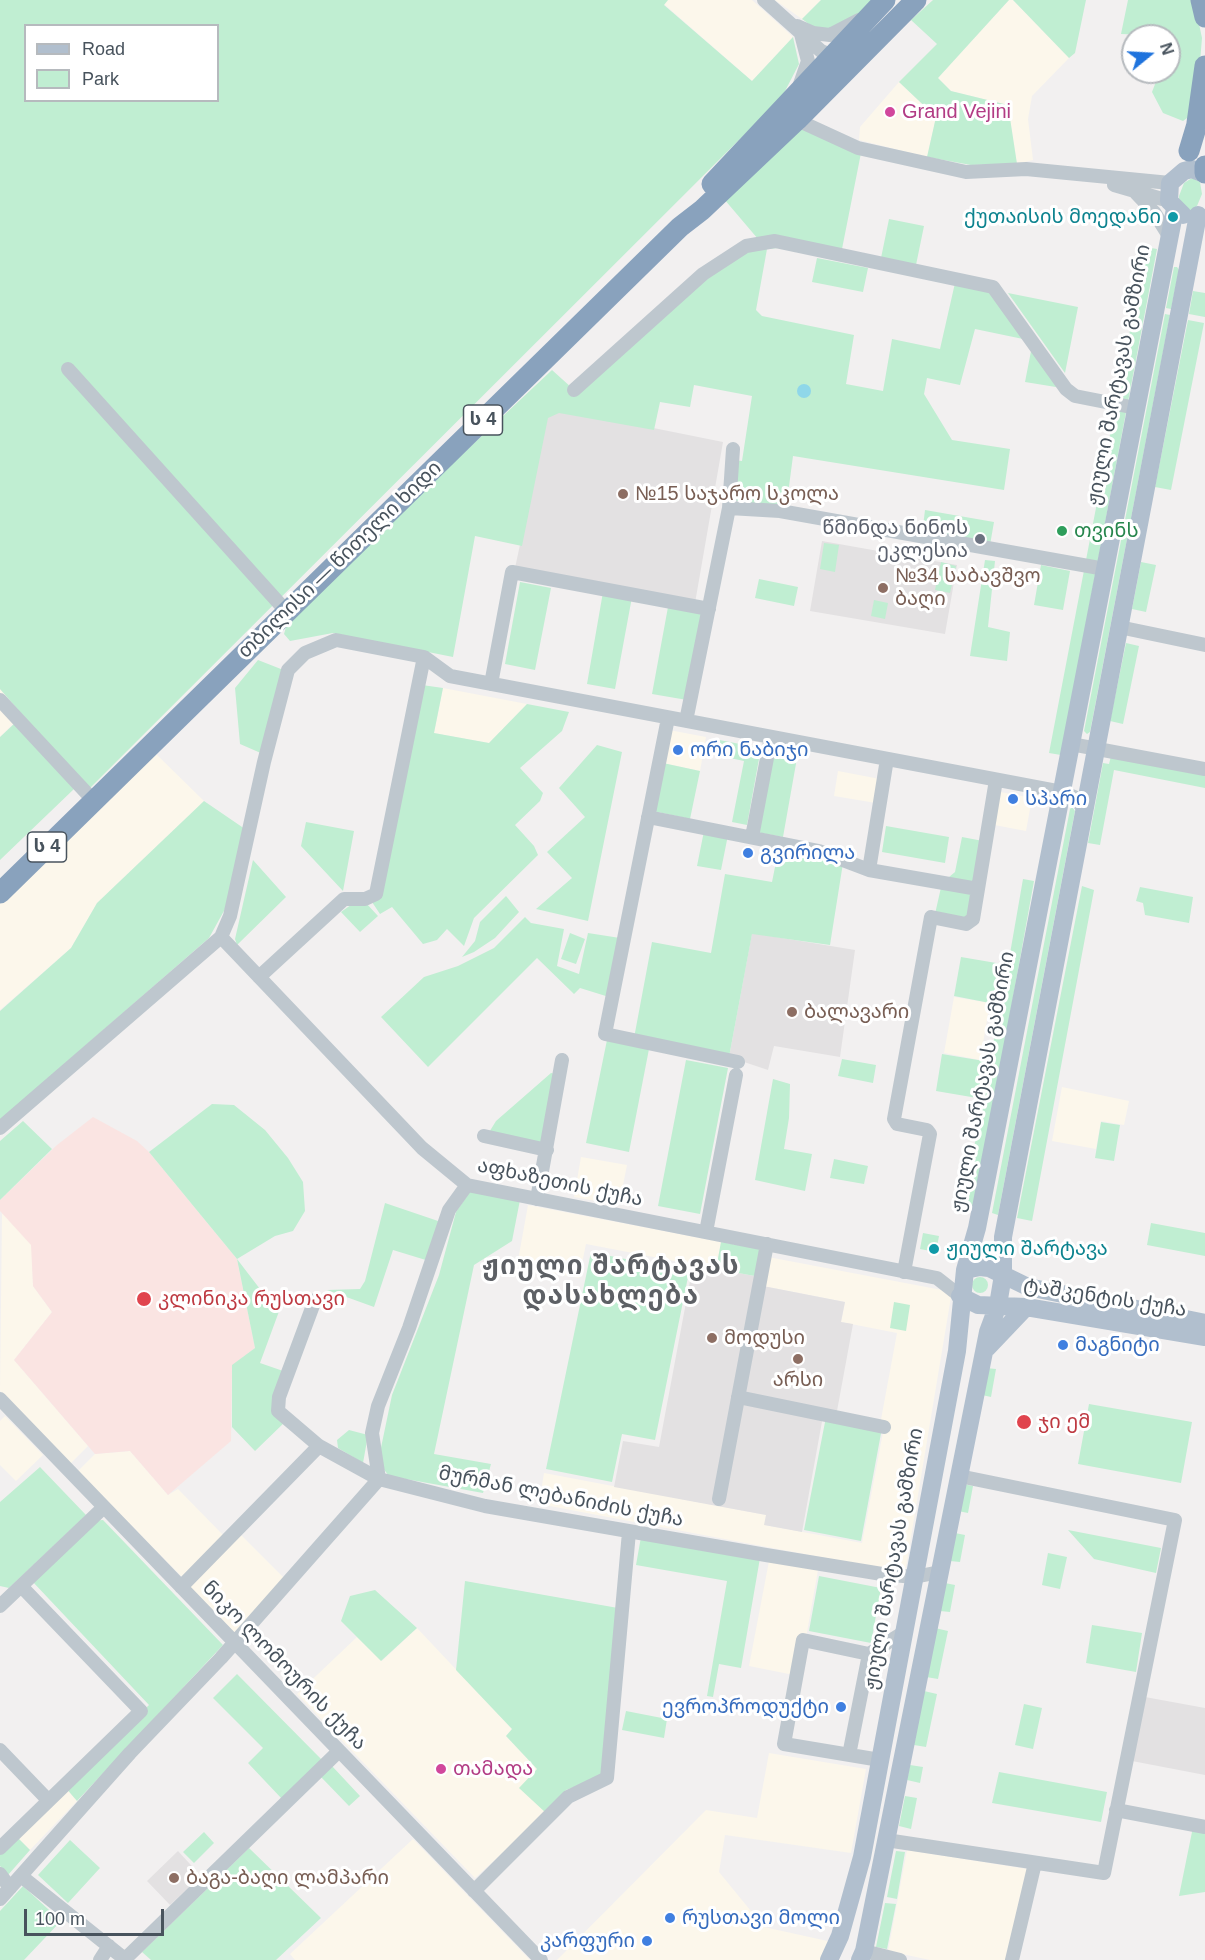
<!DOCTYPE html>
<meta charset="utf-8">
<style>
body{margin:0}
#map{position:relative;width:1205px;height:1960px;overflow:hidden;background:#f2f0f0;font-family:Arial,sans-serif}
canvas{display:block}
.legend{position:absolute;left:24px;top:24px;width:195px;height:78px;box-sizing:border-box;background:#fff;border:2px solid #b6babe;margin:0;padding:8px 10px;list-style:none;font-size:18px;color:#48535d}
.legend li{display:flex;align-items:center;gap:12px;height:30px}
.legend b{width:30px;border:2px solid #b6babe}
.north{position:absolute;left:1121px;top:24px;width:60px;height:60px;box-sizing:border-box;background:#fff;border:2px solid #b6babe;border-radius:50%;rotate:72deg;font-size:16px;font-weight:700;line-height:24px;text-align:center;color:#48535d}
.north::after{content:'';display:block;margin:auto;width:21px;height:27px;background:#1f73dd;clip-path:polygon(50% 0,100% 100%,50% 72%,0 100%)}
.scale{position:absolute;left:24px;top:1909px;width:140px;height:27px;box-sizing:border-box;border:3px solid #48535d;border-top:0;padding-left:8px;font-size:18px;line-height:21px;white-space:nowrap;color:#48535d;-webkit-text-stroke:4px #fff;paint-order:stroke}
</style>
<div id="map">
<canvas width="1205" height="1960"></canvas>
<ul class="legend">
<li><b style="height:8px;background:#b1bfce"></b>Road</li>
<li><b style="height:16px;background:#c0eed2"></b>Park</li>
</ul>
<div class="north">N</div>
<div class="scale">100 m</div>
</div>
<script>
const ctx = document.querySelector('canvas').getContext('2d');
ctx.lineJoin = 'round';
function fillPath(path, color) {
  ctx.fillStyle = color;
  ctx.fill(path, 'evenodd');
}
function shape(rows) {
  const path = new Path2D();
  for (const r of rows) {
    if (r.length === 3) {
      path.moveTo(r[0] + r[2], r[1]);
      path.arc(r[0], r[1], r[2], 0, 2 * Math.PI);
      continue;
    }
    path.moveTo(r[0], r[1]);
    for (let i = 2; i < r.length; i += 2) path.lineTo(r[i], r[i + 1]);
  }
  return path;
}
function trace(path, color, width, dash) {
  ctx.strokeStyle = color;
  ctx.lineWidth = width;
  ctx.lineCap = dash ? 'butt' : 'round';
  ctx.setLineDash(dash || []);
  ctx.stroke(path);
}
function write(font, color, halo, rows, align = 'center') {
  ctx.font = font + ' Arial,"Noto Sans Georgian",sans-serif';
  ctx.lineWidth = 6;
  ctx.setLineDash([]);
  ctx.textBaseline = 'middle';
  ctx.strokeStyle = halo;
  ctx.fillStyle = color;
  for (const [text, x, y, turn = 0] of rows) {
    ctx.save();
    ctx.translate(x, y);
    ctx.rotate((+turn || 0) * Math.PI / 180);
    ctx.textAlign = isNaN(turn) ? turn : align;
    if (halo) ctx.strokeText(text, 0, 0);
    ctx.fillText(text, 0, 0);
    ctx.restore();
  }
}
fillPath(shape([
 [668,0,752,0,793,37,752,81,664,4],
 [775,0,821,0,802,19],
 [1009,0,1013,0,1069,58,1032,96,1028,119,1033,160,1017,164,1008,105,951,91,938,78],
 [899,82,936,117,927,157,859,140,860,127],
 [443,688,527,704,489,743,434,733],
 [0,689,22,715,0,737],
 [669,730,706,737,700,771,663,763],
 [155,753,204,801,97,903,71,948,0,1010,0,902],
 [838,771,880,779,876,803,834,796],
 [995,791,1032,798,1026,831,989,824],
 [954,997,990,1003,980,1060,944,1053],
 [1062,1087,1129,1101,1124,1125,1101,1121,1096,1149,1052,1141],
 [581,1157,627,1165,619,1205,574,1197],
 [528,1205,721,1242,716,1269,586,1244,579,1278,517,1266],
 [2,1213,32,1245,33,1286,52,1312,14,1360,88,1446,70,1464,0,1391],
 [768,1257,942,1290,951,1297,905,1573,539,1504,544,1473,766,1515,765,1525,862,1543,884,1427,880,1425,897,1333,841,1322,845,1302,763,1286],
 [5,1416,43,1455,16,1481,0,1465,0,1421],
 [130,1451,168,1495,178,1489,225,1537,185,1580,78,1471,95,1454],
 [240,1534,284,1578,235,1633,189,1586],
 [769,1561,818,1570,806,1638,794,1675,749,1666],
 [417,1628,512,1729,506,1736,537,1769,546,1813,475,1878,297,1694,357,1637,382,1661],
 [769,1753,866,1769,851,1853,725,1835,719,1872,764,1927,832,1942,822,1960,557,1960,706,1810,757,1818],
 [65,1787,77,1801,30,1850,14,1834],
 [413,1839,530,1960,295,1960,290,1954],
 [907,1850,1027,1869,1006,1960,930,1960,888,1951]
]), '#fcf7eb');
fillPath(shape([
 [559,409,723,442,695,603,515,568,548,414],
 [822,541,957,565,945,634,810,611],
 [752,933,855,950,840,1057,774,1046,768,1070,729,1057],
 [693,1265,755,1276,733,1399,823,1416,802,1532,764,1525,766,1515,614,1487,623,1441,659,1447],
 [763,1286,845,1302,841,1322,853,1324,837,1411,742,1393],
 [1145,1697,1205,1708,1205,1775,1132,1761],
 [178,1851,201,1876,170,1905,147,1881]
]), '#e3e1e2');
fillPath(shape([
 [93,1117,137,1141,149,1152,237,1259,255,1348,232,1366,231,1441,168,1495,130,1451,95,1454,14,1360,52,1312,33,1286,31,1245,0,1211,0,1200,57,1145]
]), '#fae4e2');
fillPath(shape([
 [0,0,668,0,664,5,752,81,793,37,799,64,783,95,742,137,88,790,0,689],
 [26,26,218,26,218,100,26,100],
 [821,0,874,0,853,20,831,31,813,27,802,19],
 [933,0,1009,0,938,78,951,91,1008,105,1017,164,971,165,927,157,936,117,899,82,937,44,911,20],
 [1013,0,1086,0,1075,53,1069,58],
 [1128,0,1193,0,1195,5,1202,38,1199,74,1190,116,1183,121,1163,113,1152,92,1157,79,1154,72,1169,72,1169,36,1121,34],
 [801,127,861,153,841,254,813,245,767,249,756,310,762,316,854,335,846,384,883,391,892,339,940,349,955,283,994,292,1023,339,975,329,960,385,927,378,924,394,952,440,1010,449,1004,490,793,456,786,509,727,499,734,460,742,461,752,396,694,385,690,407,660,402,654,430,559,413,548,418,522,546,475,536,453,657,333,633,290,641,284,634,289,617,552,370,572,388,701,272,758,239,724,199],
 [1192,178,1200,182,1202,194,1197,206,1189,212,1179,203,1179,196,1184,183],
 [889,219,924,226,916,265,881,258],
 [1146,247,1157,249,1061,755,1049,753],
 [817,258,868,268,863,292,812,282],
 [1174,267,1177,267,1179,270,1171,309,1166,308],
 [1193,291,1205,293,1205,317,1189,314],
 [1008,293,1078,307,1065,373],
 [1165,314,1170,315,1090,732,1087,734,1084,731],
 [1188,320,1204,323,1171,490,1155,487],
 [1032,346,1062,388,1025,382],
 [925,510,994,522,990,545,922,534],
 [824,543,839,545,835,572,820,569],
 [985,560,995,561,988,627,1010,632,1007,661,970,656],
 [941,562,956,566,950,593,935,590],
 [1141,562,1156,565,1146,612,1132,609],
 [1041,565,1070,571,1063,610,1034,605],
 [759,579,798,587,794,606,755,598],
 [520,582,551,588,535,670,505,664],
 [603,592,632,597,615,689,587,684],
 [874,600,888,603,885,619,871,616],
 [668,607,703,614,687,700,652,694],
 [1126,643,1139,646,1123,724,1110,721],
 [258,660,286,671,263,754,240,744,235,688],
 [422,685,443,688,434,733,489,743,527,704,569,712,562,731,520,768,543,793,540,801,515,825,534,846,538,855,474,918,464,946,447,929,437,940,423,944,392,907,380,914,372,902],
 [15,723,74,789,0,860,0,737],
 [714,739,761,748,747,825,732,822,744,761,711,754],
 [597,745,622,752,588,921,536,909,572,878,547,852,585,817,559,788],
 [770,753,797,758,783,837,756,832],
 [1111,756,1205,775,1205,788,1114,770,1100,845,1088,843,1103,763,1109,764],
 [663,763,700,771,690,819,653,811],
 [204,801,245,829,225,909,209,938,0,1120,0,1011,71,948,97,903],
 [1072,807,1075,811,998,1215,992,1213,1070,809],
 [306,822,354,831,343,891,301,846],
 [886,826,949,837,945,863,882,852],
 [704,831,728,835,721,870,697,866],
 [962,837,983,841,971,914,965,919,935,914,942,883,955,872],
 [779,847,843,863,830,945,752,934,729,1057,634,1038,652,942,711,953,725,874,772,882],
 [253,860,286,897,237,945,235,939],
 [1023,879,1034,881,975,1209,963,1207,983,1099,936,1091,942,1054,990,1062,1000,1005,954,996,961,957,1008,965],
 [1082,886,1094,890,1032,1221,1017,1218],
 [1140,887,1193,897,1189,923,1145,915,1143,903,1136,901],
 [506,896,519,912,495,938,474,952,462,957,475,941,480,922],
 [355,902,366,903,378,916,360,932,341,912],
 [525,917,531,923,564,929,557,966,579,974,588,933,620,938,609,997,580,988,574,994,537,958,428,1067,381,1017,424,977,458,966,494,948],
 [570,933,585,939,576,964,561,959],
 [607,1040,649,1049,629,1152,586,1143],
 [842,1059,876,1065,873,1083,838,1076],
 [686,1060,728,1068,700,1214,658,1206],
 [551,1073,557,1074,544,1145,488,1134,496,1121],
 [773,1079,790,1084,789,1118,784,1149,812,1154,805,1191,755,1180],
 [212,1104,234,1105,265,1130,288,1158,303,1182,305,1211,293,1231,275,1236,237,1259,260,1289,281,1306,260,1363,286,1372,273,1401,286,1421,255,1451,232,1427,232,1365,255,1348,237,1259,149,1152],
 [23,1121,52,1149,0,1200,0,1141],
 [1101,1122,1120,1125,1114,1161,1095,1158],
 [834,1159,868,1166,864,1184,830,1178],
 [471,1190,520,1200,512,1241,474,1265,434,1454,491,1464,483,1493,389,1476,378,1462,392,1395,439,1275,456,1212],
 [385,1203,441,1222,429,1261,393,1250,374,1307,327,1290,360,1289,365,1281],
 [1151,1223,1205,1233,1205,1256,1147,1245],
 [923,1233,939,1236,936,1252,920,1249],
 [721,1242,761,1249,755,1276,716,1269],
 [591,1252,689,1272,655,1440,622,1434,612,1482,546,1469],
 [980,1285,8],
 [894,1302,910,1305,906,1331,890,1328],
 [986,1368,996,1369,991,1397,982,1395],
 [1089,1404,1192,1422,1181,1483,1078,1464],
 [826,1417,882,1428,861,1541,804,1530],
 [349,1430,368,1435,363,1463,338,1448,337,1440],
 [40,1467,86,1515,9,1588,0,1586,0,1502],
 [963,1484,973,1486,968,1513,958,1511],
 [103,1520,223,1645,77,1801,65,1787,149,1705,32,1581,92,1521],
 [1068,1530,1161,1548,1156,1573,1094,1559],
 [955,1533,965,1535,960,1562,950,1561],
 [641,1537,760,1558,741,1668,719,1664,713,1697,707,1696,727,1581,636,1565],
 [1048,1553,1067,1557,1060,1589,1042,1585],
 [819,1576,881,1588,871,1643,809,1631],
 [465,1581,618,1608,603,1776,566,1790,546,1813,519,1788,537,1769,506,1736,512,1729,456,1670],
 [945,1583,955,1585,950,1612,940,1611],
 [375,1590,417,1628,381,1661,341,1621,350,1596],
 [1092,1625,1142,1633,1136,1672,1086,1663],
 [935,1628,948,1631,938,1679,926,1677],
 [237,1674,322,1760,282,1799,248,1763,263,1748,213,1698],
 [924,1691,937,1694,926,1747,914,1745],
 [1024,1704,1042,1708,1033,1749,1015,1745],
 [626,1711,667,1719,664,1738,622,1730],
 [910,1765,923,1767,920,1783,907,1780],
 [332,1766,360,1796,349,1806,321,1777],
 [999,1772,1107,1792,1101,1822,992,1803],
 [905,1796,917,1798,911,1829,899,1826],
 [1193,1827,1205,1830,1205,1892,1179,1896],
 [204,1832,214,1843,194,1863,183,1852],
 [14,1834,30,1850,8,1875,0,1866,0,1850],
 [70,1840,100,1868,68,1903,38,1875],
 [249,1848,321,1918,276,1960,151,1960,142,1952],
 [896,1851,905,1852,897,1899,887,1897],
 [23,1886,61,1921,24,1960,0,1960,0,1911],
 [885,1903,896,1904,887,1949,876,1947]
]), '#c0eed2');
fillPath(shape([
 [804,391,7]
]), '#8fd7e9');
trace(shape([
 [764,0,821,51,836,57],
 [797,26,813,33,830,35,859,20],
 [800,84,808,61,801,34],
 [797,120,858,148,966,172,1026,169,1170,183],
 [1114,185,1169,201],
 [1136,193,1154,212,1169,236],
 [68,369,287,612],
 [574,390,703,274,746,246,775,241,993,287,1066,389,1075,396,1136,408],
 [729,508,780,511,1105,569],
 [1119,627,1205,645],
 [491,684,512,572,709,609],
 [0,700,94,801],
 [668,718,605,1034,738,1062],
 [686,721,729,508,733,449],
 [1071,744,1205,769],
 [648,817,819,851,869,870,978,889],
 [752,837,771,737],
 [869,870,887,759],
 [221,937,422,1148,467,1185,937,1278,960,1296],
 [259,977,344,899,365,899,376,894,424,657],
 [0,1128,221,937,230,916,264,762,288,670,305,653,336,640,424,657,450,676,1062,792,1074,797,1084,809],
 [484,1136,547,1150],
 [537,1199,562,1060],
 [706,1232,736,1075],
 [904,1272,930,1134,927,1130,897,1124,894,1119,931,917,966,924,973,919,996,780],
 [315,1300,279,1397,278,1411,319,1446,379,1479,485,1506,766,1555,882,1574,914,1577,940,1572],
 [738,1397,884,1427],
 [0,1399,541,1960],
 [379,1479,372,1433,378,1406,409,1328,449,1210,467,1185],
 [719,1499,767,1244],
 [181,1587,319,1446],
 [0,1606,104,1507],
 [869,1654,803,1640,784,1744,880,1760],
 [0,1750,48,1800],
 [849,1755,869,1654,903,1633],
 [1116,1810,1205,1827],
 [886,1840,1104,1873,1175,1520,959,1476],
 [0,1848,141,1711,21,1586],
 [0,1874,10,1888],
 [21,1876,126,1960],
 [474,1891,568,1797,607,1778,629,1532],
 [0,1899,130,1753,221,1658,379,1479],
 [864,1951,900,1960],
 [125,1959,339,1751],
 [100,1960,109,1946],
 [1012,1960,1035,1863]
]), '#bec7ce', 14);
trace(shape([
 [1183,215,1169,201,1170,183,1184,171,1192,169,1205,174],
 [965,1270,980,1267,989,1268,1028,1287,1205,1323],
 [960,1296,978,1305,1026,1307,1205,1337],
 [987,1348,1026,1307],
 [829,1960,840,1936,862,1857,957,1351,965,1270,977,1228,1175,209],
 [860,1960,864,1951,988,1332,998,1305,1003,1275,1003,1237,1198,215]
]), '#b1bfce', 18);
trace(shape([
 [1201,0,1205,17],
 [1197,123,1205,66],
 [1189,151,1201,111],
 [1205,173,1205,166],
 [712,184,885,0],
 [0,893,680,227,702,210,797,120,916,0]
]), '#89a2bd', 21);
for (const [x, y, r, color] of [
 [890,112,6,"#d1479c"],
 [1173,217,6,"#0f9aa8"],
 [623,494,6,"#8d6e63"],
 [1062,531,6,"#2e9e5b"],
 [980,539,6,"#6b7280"],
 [883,588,6,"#8d6e63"],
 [678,750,6,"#3f7fe0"],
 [1013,799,6,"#3f7fe0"],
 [748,853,6,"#3f7fe0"],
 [792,1012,6,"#8d6e63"],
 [934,1249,6,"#0f9aa8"],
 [144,1299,8,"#e0444e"],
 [712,1338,6,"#8d6e63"],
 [1063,1345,6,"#3f7fe0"],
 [798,1359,6,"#8d6e63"],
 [1024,1422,8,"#e0444e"],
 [841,1707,6,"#3f7fe0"],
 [441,1769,6,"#d1479c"],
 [174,1878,6,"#8d6e63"],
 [670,1918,6,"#3f7fe0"],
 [647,1941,6,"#3f7fe0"]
]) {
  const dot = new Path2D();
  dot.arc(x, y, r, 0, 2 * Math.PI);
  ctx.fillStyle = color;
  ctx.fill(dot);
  trace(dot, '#fff', 2);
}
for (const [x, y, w] of [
 [483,420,39],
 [47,847,39]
]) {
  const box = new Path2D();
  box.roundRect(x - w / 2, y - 15, w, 30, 4.5);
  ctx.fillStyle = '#fff';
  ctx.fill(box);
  trace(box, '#48535d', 1.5);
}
write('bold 18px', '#48535d', null, [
 ["ს 4",483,420],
 ["ს 4",47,847]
]);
write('20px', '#b23c85', '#fff', [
 ["Grand Vejini",902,112],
 ["თამადა",453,1769]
], 'left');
write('20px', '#0d838f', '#fff', [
 ["ქუთაისის მოედანი",1161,217],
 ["ჟიული შარტავა",946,1249,"left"]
], 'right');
write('20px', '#48535d', '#fff', [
 ["ჟიული შარტავას გამზირი",1119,375,-79],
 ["თბილისი — წითელი ხიდი",340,560,-44],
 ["ჟიული შარტავას გამზირი",983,1082,-79],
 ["აფხაზეთის ქუჩა",560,1183,12],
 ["ტაშკენტის ქუჩა",1105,1298,9],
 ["მურმან ლებანიძის ქუჩა",561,1497,11],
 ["ჟიული შარტავას გამზირი",894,1559,-80],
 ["ნიკო ლომოურის ქუჩა",284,1666,46]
]);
write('20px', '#785e54', '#fff', [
 ["№15 საჯარო სკოლა",635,494],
 ["№34 საბავშვო",895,576],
 ["ბაღი",895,599],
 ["ბალავარი",804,1012],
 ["მოდუსი",724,1338],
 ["არსი",798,1380,"center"],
 ["ბაგა-ბაღი ლამპარი",186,1878]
], 'left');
write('20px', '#5b616d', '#fff', [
 ["წმინდა ნინოს",968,528],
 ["ეკლესია",968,551]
], 'right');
write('20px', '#27864d', '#fff', [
 ["თვინს",1074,531]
], 'left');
write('20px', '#366cbe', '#fff', [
 ["ორი ნაბიჯი",690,750],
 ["სპარი",1025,799],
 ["გვირილა",760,853],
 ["მაგნიტი",1075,1345],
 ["ევროპროდუქტი",829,1707,"right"],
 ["რუსთავი მოლი",682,1918],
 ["კარფური",635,1941,"right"]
], 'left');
write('20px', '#be3a42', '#fff', [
 ["კლინიკა რუსთავი",158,1299],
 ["ჯი ემ",1038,1422]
], 'left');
ctx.letterSpacing = '1.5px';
write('bold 26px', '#5d6065', '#fff', [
 ["ჟიული შარტავას",611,1267],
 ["დასახლება",611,1297]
]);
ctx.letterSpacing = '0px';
</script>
